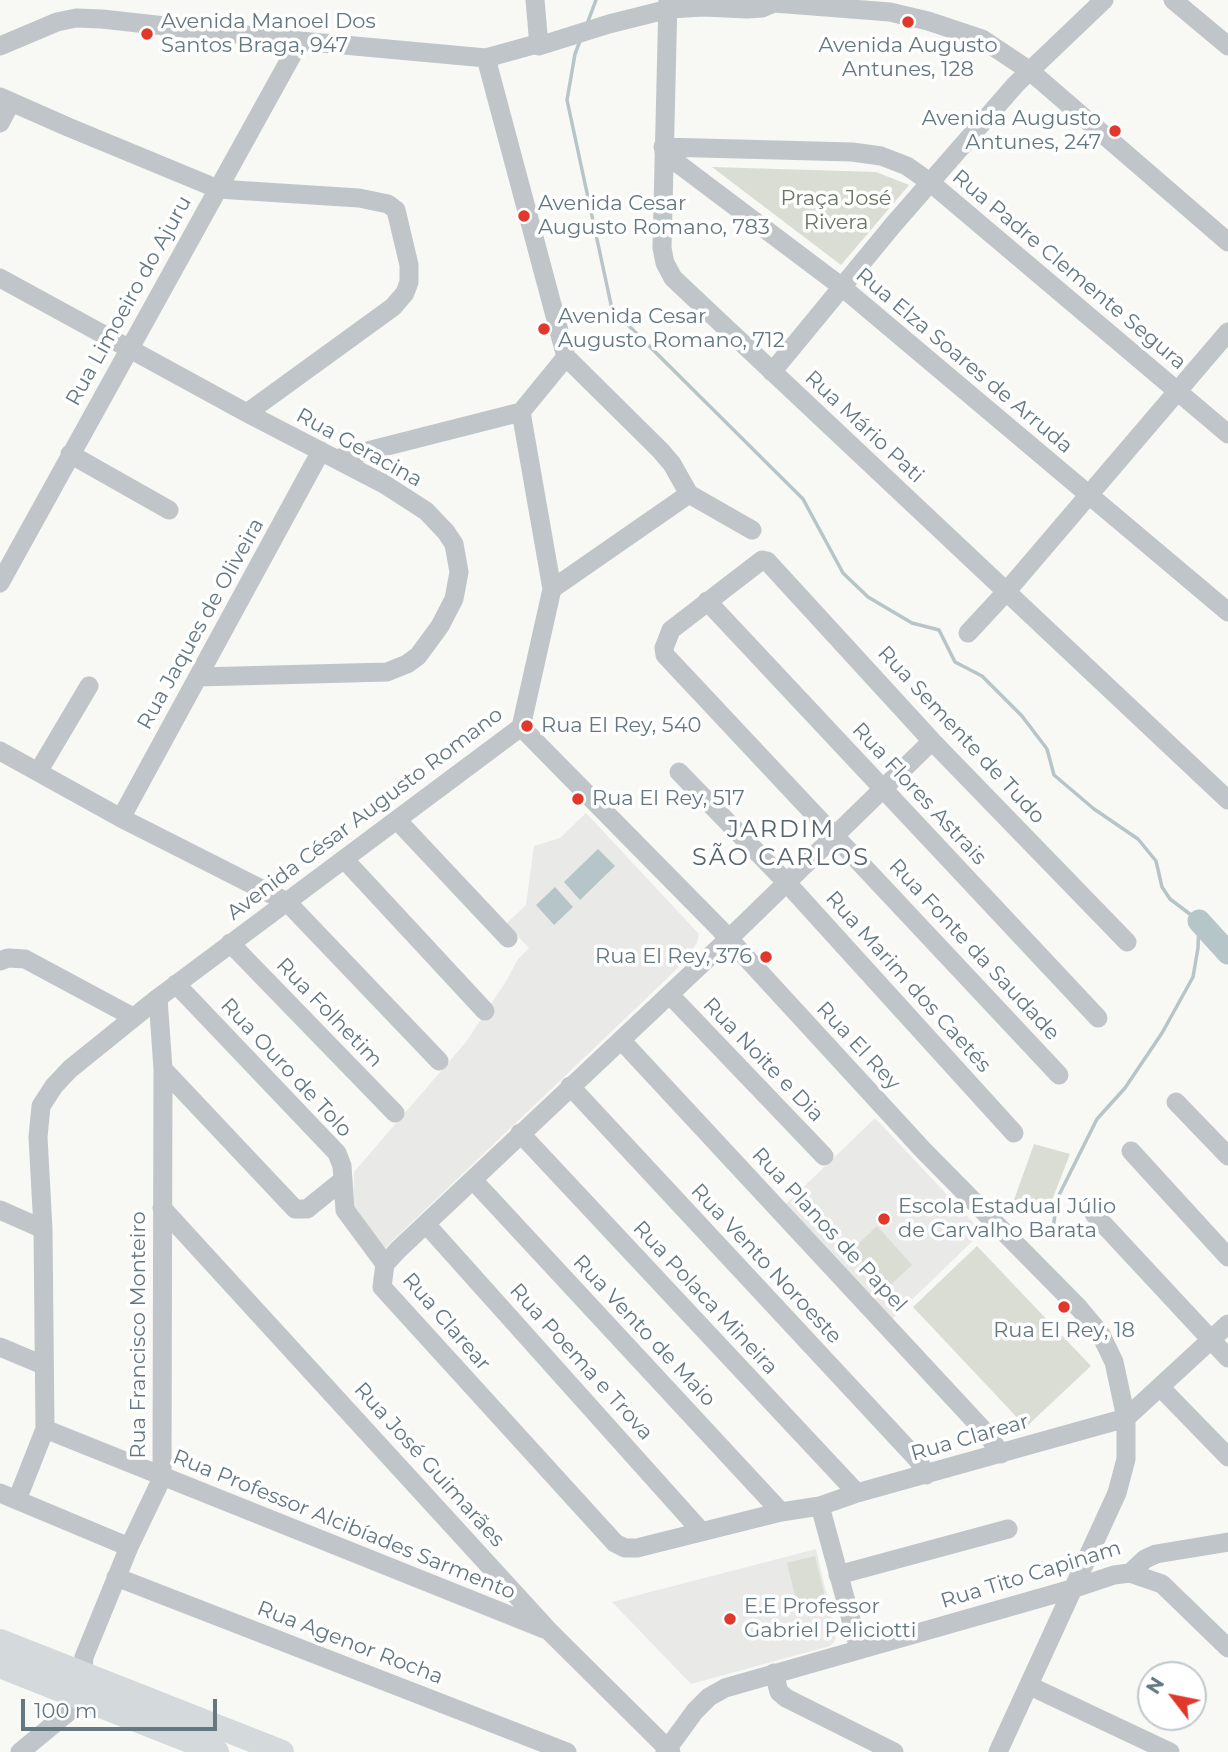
<!DOCTYPE html>
<meta charset="utf-8">
<style>
body{margin:0}
#map{position:relative;width:1228px;height:1752px;overflow:hidden;background:#f8f8f5;font-family:Montserrat,sans-serif}
canvas{display:block}
.north{position:absolute;left:1137px;top:1661px;width:70px;height:70px;box-sizing:border-box;background:#fff;border:2px solid #c1c9cc;border-radius:50%;rotate:302deg;font-size:19px;font-weight:700;line-height:28px;text-align:center;color:#637880}
.north::after{content:'';display:block;margin:auto;width:24px;height:32px;background:#e2382b;clip-path:polygon(50% 0,100% 100%,50% 72%,0 100%)}
.scale{position:absolute;left:21px;top:1699px;width:196px;height:32px;box-sizing:border-box;border:4px solid #637880;border-top:0;padding-left:9px;font-size:21px;line-height:24px;white-space:nowrap;color:#637880;-webkit-text-stroke:5px #fff;paint-order:stroke}
</style>
<div id="map">
<canvas width="1228" height="1752"></canvas>
<div class="north">N</div>
<div class="scale">100 m</div>
</div>
<script>
const ctx = document.querySelector('canvas').getContext('2d');
ctx.lineJoin = 'round';
function fillPath(path, color) {
  ctx.fillStyle = color;
  ctx.fill(path, 'evenodd');
}
function shape(rows) {
  const path = new Path2D();
  for (const r of rows) {
    path.moveTo(r[0], r[1]);
    for (let i = 2; i < r.length; i += 2) path.lineTo(r[i], r[i + 1]);
  }
  return path;
}
function trace(path, color, width, dash) {
  ctx.strokeStyle = color;
  ctx.lineWidth = width;
  ctx.lineCap = dash ? 'butt' : 'round';
  ctx.setLineDash(dash || []);
  ctx.stroke(path);
}
function write(font, color, halo, rows, align = 'center') {
  ctx.font = font + ' Montserrat,sans-serif';
  ctx.lineWidth = 7;
  ctx.setLineDash([]);
  ctx.textBaseline = 'middle';
  ctx.strokeStyle = halo;
  ctx.fillStyle = color;
  for (const [text, x, y, turn = 0] of rows) {
    ctx.save();
    ctx.translate(x, y);
    ctx.rotate((+turn || 0) * Math.PI / 180);
    ctx.textAlign = isNaN(turn) ? turn : align;
    if (halo) ctx.strokeText(text, 0, 0);
    ctx.fillText(text, 0, 0);
    ctx.restore();
  }
}
fillPath(shape([
 [586,813,699,934,697,943,679,967,384,1249,353,1218,354,1172,466,1042,505,983,518,959,529,948,506,924,526,905,534,846,560,838],
 [875,1118,982,1232,892,1319,785,1205],
 [816,1549,836,1635,835,1641,830,1646,691,1684,612,1602]
]), '#e9e9e8');
fillPath(shape([
 [712,167,876,172,909,185,841,265],
 [1034,1144,1070,1154,1049,1208,1014,1200],
 [877,1226,912,1265,887,1288,852,1250],
 [977,1246,1091,1366,1026,1427,913,1307],
 [815,1556,827,1605,799,1612,787,1563]
]), '#d9ddd4');
fillPath(shape([
 [598,849,615,866,580,900,564,882],
 [555,887,573,907,554,925,536,905]
]), '#b6c6c8');
trace(shape([
 [587,24,596,0],
 [580,41,575,54,567,100,612,309,803,499,843,573,868,597,912,623,939,630,955,662,982,676,1022,716,1047,749,1054,775,1094,809,1138,839,1156,861,1162,887,1170,899,1199,921,1198,948,1193,977,1162,1033,1125,1088,1097,1119,1057,1199,1052,1237]
]), '#b6c6c8', 3.5);
trace(shape([
 [1199,921,1228,953]
]), '#b6c6c8', 23);
trace(shape([
 [535,0,539,46],
 [668,0,662,248,665,263,673,278,1228,800],
 [767,0,774,3,890,12,928,21,982,39,1030,71,1228,242],
 [1173,0,1228,46],
 [0,46,57,22,76,18,102,19,300,41,486,58,533,45,539,46,609,24,669,9,704,7,747,9,762,8,774,3],
 [0,97,68,127,218,189,359,198,388,204,396,210,409,265,409,282,405,293,393,307,247,413],
 [0,123,11,102],
 [663,147,852,152,881,156,907,166,931,183,1228,434],
 [664,153,842,287,1228,612],
 [0,278,247,413,384,484,426,511,446,532,454,544,459,572,454,599,440,626,418,656,407,664,387,672,198,677],
 [566,357,661,451,672,464,689,494],
 [772,372,893,225,1016,84,1104,0],
 [70,454,169,510],
 [336,459,521,412],
 [689,494,752,530],
 [0,583,300,41],
 [552,589,689,494],
 [707,601,1098,1018],
 [968,633,1006,592,1228,332],
 [521,727,719,928,923,1150,1079,1308,1100,1333,1114,1362,1126,1418,1126,1459,1117,1493,998,1752],
 [932,741,742,926,398,1250,385,1264,382,1287,615,1543,625,1548,637,1548,781,1512,820,1506,857,1493,1126,1418,1228,1324],
 [0,751,121,818,287,902,439,1061],
 [38,772,89,686],
 [679,772,787,883,1014,1133],
 [121,818,321,451],
 [397,820,508,938],
 [344,859,485,1011],
 [230,943,395,1113],
 [0,961,8,958,25,959,133,1017],
 [176,984,337,1153,342,1166,345,1210,385,1264],
 [670,995,824,1156],
 [621,1040,987,1434,1001,1454],
 [163,1069,295,1209,307,1209,343,1180],
 [1059,1075,665,655,664,648,671,630,762,560,767,561,932,741,1127,942],
 [570,1086,918,1460,926,1475],
 [1176,1102,1228,1156],
 [520,1133,857,1493],
 [1131,1151,1228,1257],
 [473,1180,781,1512],
 [162,1208,549,1631,671,1752],
 [0,1210,43,1229],
 [1094,1214,1228,1358],
 [426,1224,701,1531],
 [0,1347,43,1365],
 [1161,1388,1228,1457],
 [45,1429,544,1629],
 [0,1493,129,1547],
 [17,1500,45,1429,43,1229,38,1137,41,1106,54,1086,70,1069,158,998,521,727,552,589,521,412,566,357,486,58],
 [820,1506,859,1649],
 [1130,1573,1162,1584,1228,1648],
 [838,1575,1008,1529],
 [116,1577,567,1752],
 [774,1673,779,1692,786,1698,894,1752],
 [1030,1686,1170,1752],
 [20,1752,71,1710,78,1696,83,1673,84,1657,129,1547,162,1478,163,1069,158,998],
 [665,1752,695,1711,709,1697,725,1688,1072,1589,1114,1575,1130,1573,1145,1559,1156,1554,1228,1542]
]), '#bfc5c8', 19);
trace(shape([
 [0,1641,282,1752],
 [0,1666,217,1752]
]), '#d4d9dc', 24);
for (const [x, y, r, color] of [
 [908,22,7,"#e2382b"],
 [147,34,7,"#e2382b"],
 [1115,131,7,"#e2382b"],
 [524,216,7,"#e2382b"],
 [544,329,7,"#e2382b"],
 [527,726,7,"#e2382b"],
 [578,799,7,"#e2382b"],
 [766,957,7,"#e2382b"],
 [884,1219,7,"#e2382b"],
 [1064,1307,7,"#e2382b"],
 [730,1619,7,"#e2382b"]
]) {
  const dot = new Path2D();
  dot.arc(x, y, r, 0, 2 * Math.PI);
  ctx.fillStyle = color;
  ctx.fill(dot);
  trace(dot, '#fff', 2.5);
}
write('21px', '#637880', '#fff', [
 ["Avenida Manoel Dos",161,22],
 ["Santos Braga, 947",161,46],
 ["Avenida Augusto",908,46,"center"],
 ["Antunes, 128",908,70,"center"],
 ["Avenida Augusto",1101,119,"right"],
 ["Antunes, 247",1101,143,"right"],
 ["Avenida Cesar",538,204],
 ["Augusto Romano, 783",538,228],
 ["Avenida Cesar",558,317],
 ["Augusto Romano, 712",558,341],
 ["Rua El Rey, 540",541,726],
 ["Rua El Rey, 517",592,799],
 ["Rua El Rey, 376",752,957,"right"],
 ["Escola Estadual Júlio",898,1207],
 ["de Carvalho Barata",898,1231],
 ["Rua El Rey, 18",1064,1331,"center"],
 ["E.E Professor",744,1607],
 ["Gabriel Peliciotti",744,1631]
], 'left');
write('21px', '#697862', '#fff', [
 ["Praça José",836,199],
 ["Rivera",836,223]
]);
write('21px', '#637880', '#fff', [
 ["Rua Padre Clemente Segura",1069,270,40],
 ["Rua Limoeiro do Ajuru",129,301,-61],
 ["Rua Elza Soares de Arruda",964,361,40],
 ["Rua Mário Pati",864,427,43],
 ["Rua Geracina",359,448,29],
 ["Rua Jaques de Oliveira",201,624,-61],
 ["Rua Semente de Tudo",961,735,47],
 ["Rua Flores Astrais",919,794,47],
 ["Avenida César Augusto Romano",365,814,-37],
 ["Rua Fonte da Saudade",974,950,47],
 ["Rua Marim dos Caetés",908,982,48],
 ["Rua Folhetim",329,1013,46],
 ["Rua El Rey",858,1046,47],
 ["Rua Noite e Dia",763,1060,46],
 ["Rua Ouro de Tolo",286,1068,47],
 ["Rua Planos de Papel",829,1230,47],
 ["Rua Vento Noroeste",766,1264,47],
 ["Rua Polaca Mineira",705,1298,47],
 ["Rua Clarear",446,1322,49],
 ["Rua Vento de Maio",644,1331,47],
 ["Rua Francisco Monteiro",139,1335,-90],
 ["Rua Poema e Trova",581,1362,48],
 ["Rua Clarear",970,1438,-16],
 ["Rua José Guimarães",429,1465,48],
 ["Rua Professor Alcibíades Sarmento",344,1525,22],
 ["Rua Tito Capinam",1031,1575,-17],
 ["Rua Agenor Rocha",350,1643,21]
]);
ctx.letterSpacing = '2px';
write('24px', '#55656b', '#fff', [
 ["JARDIM",781,830],
 ["SÃO CARLOS",781,858]
]);
ctx.letterSpacing = '0px';
</script>
